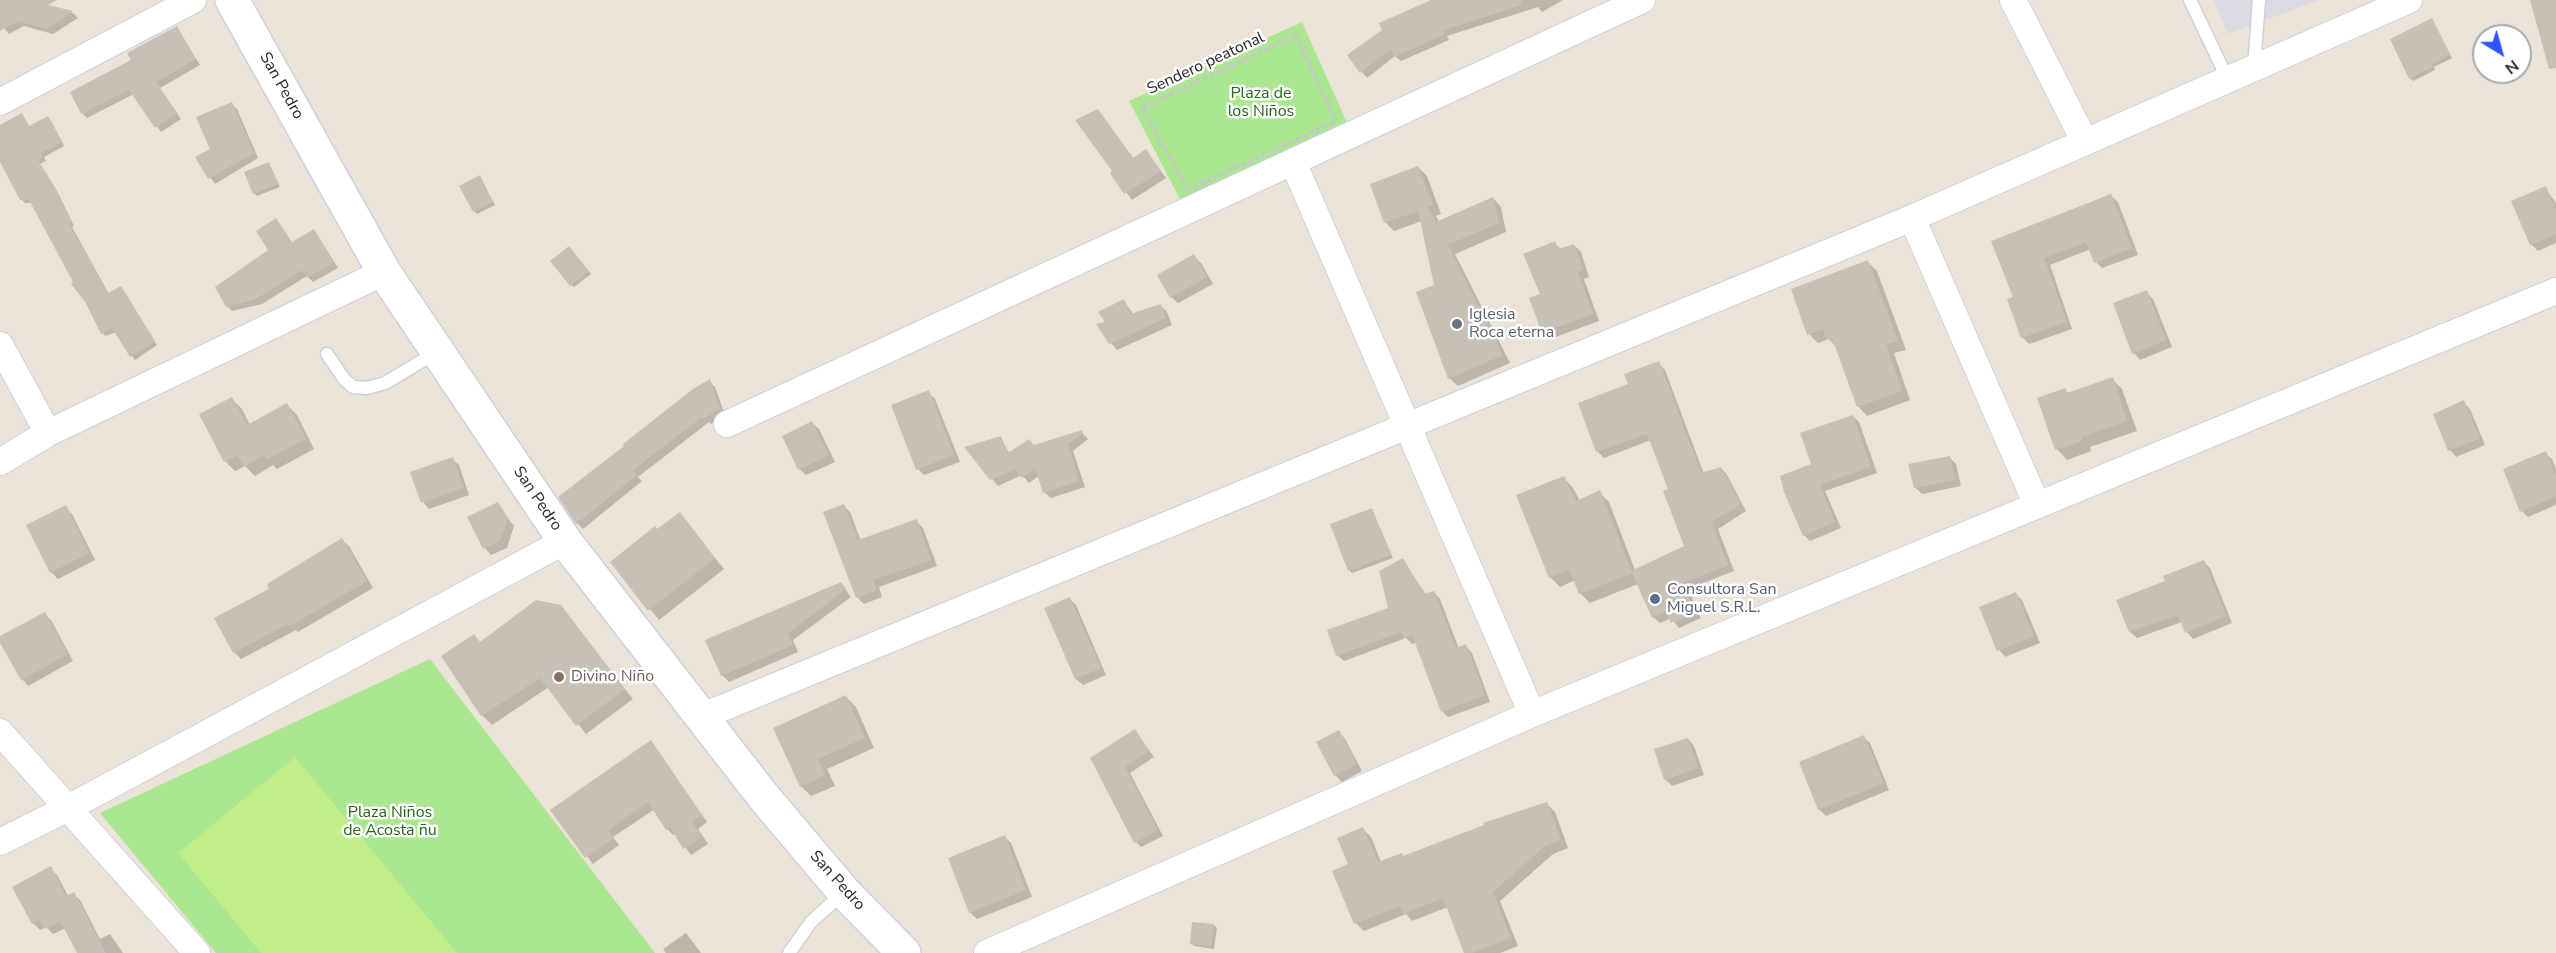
<!DOCTYPE html>
<meta charset="utf-8">
<style>
body{margin:0}
#map{position:relative;width:2556px;height:953px;overflow:hidden;background:#ebe3d7;font-family:"Nunito Sans",sans-serif}
canvas{display:block}
.north{position:absolute;left:2472px;top:24px;width:60px;height:60px;box-sizing:border-box;background:#fff;border:2px solid #a9a9a9;border-radius:50%;rotate:143deg;font-size:16px;font-weight:700;line-height:24px;text-align:center;color:#272727}
.north::after{content:'';display:block;margin:auto;width:21px;height:27px;background:#3053ff;clip-path:polygon(50% 0,100% 100%,50% 72%,0 100%)}
</style>
<div id="map">
<canvas width="2556" height="953"></canvas>
<div class="north">N</div>
</div>
<script>
const ctx = document.querySelector('canvas').getContext('2d');
ctx.lineJoin = 'round';
function fillPath(path, color) {
  ctx.fillStyle = color;
  ctx.fill(path, 'evenodd');
}
function shape(rows) {
  const path = new Path2D();
  for (const r of rows) {
    path.moveTo(r[0], r[1]);
    for (let i = 2; i < r.length; i += 2) path.lineTo(r[i], r[i + 1]);
  }
  return path;
}
function trace(path, color, width, dash) {
  ctx.strokeStyle = color;
  ctx.lineWidth = width;
  ctx.lineCap = dash ? 'butt' : 'round';
  ctx.setLineDash(dash || []);
  ctx.stroke(path);
}
function write(font, color, halo, rows, align = 'center') {
  ctx.font = font + ' "Nunito Sans",sans-serif';
  ctx.lineWidth = 5;
  ctx.setLineDash([]);
  ctx.textBaseline = 'middle';
  ctx.strokeStyle = halo;
  ctx.fillStyle = color;
  for (const [text, x, y, turn = 0] of rows) {
    ctx.save();
    ctx.translate(x, y);
    ctx.rotate((+turn || 0) * Math.PI / 180);
    ctx.textAlign = isNaN(turn) ? turn : align;
    if (halo) ctx.strokeText(text, 0, 0);
    ctx.fillText(text, 0, 0);
    ctx.restore();
  }
}
fillPath(shape([
 [2214,0,2319,0,2228,34]
]), '#dcd9e2');
fillPath(shape([
 [1302,22,1348,125,1181,201,1129,101],
 [430,659,655,953,216,953,100,813]
]), '#abe690');
fillPath(shape([
 [295,757,457,953,261,953,178,853]
]), '#c2ee8a');
fillPath(shape([
 [2,0,21,0,73,13,78,18,53,34,24,26,9,34,0,23],
 [1435,0,1563,0,1542,12,1538,7,1447,36,1449,40,1401,61,1395,56,1367,78,1349,56,1384,30],
 [2434,23,2452,58,2434,67,2435,70,2413,81,2410,78],
 [176,27,200,65,160,88,181,119,161,132,134,94,87,118,82,113,133,61],
 [232,104,237,109,258,158,215,184,197,158,211,149],
 [1098,110,1134,159,1146,151,1166,178,1132,200,1112,173,1114,172],
 [22,115,30,127,48,118,51,121,64,146,44,157,46,161,40,164,57,191,74,226,72,227,109,294,124,292,157,345,135,360,116,332,106,336,102,333,32,203,25,203,21,199,0,159,0,126],
 [269,164,280,187,257,196,254,193],
 [1418,167,1427,176,1441,214,1436,216,1439,222,1493,198,1501,207,1506,232,1455,254,1510,363,1458,386,1449,378,1436,286,1422,221,1394,231,1386,223,1372,185],
 [481,180,495,205,477,214,474,211],
 [2545,188,2556,203,2556,243,2538,251,2531,244],
 [2111,196,2118,202,2138,255,2102,268,2096,262,2091,249,2050,265,2072,329,2029,344,2023,338,2009,300,2015,298,1993,242],
 [314,230,338,268,313,282,307,276,262,304,232,311,227,306,270,250,293,243],
 [1554,243,1561,249,1574,245,1581,252,1589,277,1584,279,1599,321,1550,339,1543,332,1542,294],
 [572,251,591,274,574,287,571,285],
 [1194,256,1201,263,1213,284,1178,303,1171,297],
 [1868,262,1877,271,1906,350,1894,353,1910,400,1867,416,1858,406,1837,348,1829,339,1818,343,1809,334],
 [2146,292,2153,299,2172,347,2140,360,2134,353],
 [1124,301,1133,314,1160,305,1167,312,1172,325,1117,350,1111,343],
 [1658,363,1665,370,1704,474,1721,468,1727,475,1746,511,1718,529,1734,571,1688,589,1701,618,1679,628,1671,618,1660,623,1653,617,1638,584,1590,603,1580,593,1575,580,1560,587,1550,577,1564,478,1573,488,1580,501,1599,492,1609,502,1635,570,1686,547,1670,490,1651,440,1604,458,1597,451,1630,385],
 [2112,379,2122,389,2137,431,2090,447,2091,451,2067,460,2057,449,2065,390,2069,394],
 [709,381,715,387,725,415,711,424,709,422,638,477,642,481,583,529,577,523],
 [928,392,935,399,960,462,924,475,918,469],
 [232,399,242,409,250,425,287,405,297,415,314,449,277,469,273,465,255,476,245,466,235,471,225,461],
 [2463,402,2470,409,2485,445,2456,457,2450,450],
 [1853,416,1859,422,1877,473,1825,491,1841,528,1810,541,1804,535,1813,465],
 [812,423,819,429,835,462,806,475,799,469],
 [1081,432,1088,439,1073,451,1085,487,1051,498,1044,492,1039,476,1029,483,1022,475,998,486,967,447,1000,438,1010,454],
 [2545,453,2552,459,2556,469,2556,505,2528,517,2522,511],
 [1949,457,1956,464,1961,486,1922,494,1915,487],
 [452,459,459,465,469,495,429,509,423,502],
 [497,504,514,526,507,548,491,555,485,548,469,518],
 [844,506,850,512,861,541,916,521,923,528,937,566,879,587,882,597,864,604,857,597],
 [65,507,72,514,95,560,58,579,51,572],
 [1372,510,1393,558,1352,573,1349,570],
 [680,514,724,569,659,620,612,562],
 [342,540,349,546,373,588,298,632,296,630,241,659,234,652,271,589],
 [1403,560,1426,595,1434,592,1440,599,1459,649,1466,646,1472,653,1490,702,1448,717,1442,711,1417,642,1412,644,1406,638,1344,661,1337,655,1389,609],
 [2203,561,2210,568,2232,623,2193,639,2187,632,2182,622,2137,638,2130,632,2118,600,2167,582],
 [841,584,851,597,793,640,798,652,729,682,722,675],
 [2015,594,2022,600,2040,643,2005,657,1999,650,1981,608],
 [1070,599,1076,605,1106,675,1083,685,1076,679,1046,609],
 [560,606,633,699,586,734,549,687,492,725,483,716,443,656,474,636,481,643],
 [44,614,51,620,73,661,28,686,22,679,0,638],
 [846,697,856,707,874,748,827,769,835,786,811,796,801,786],
 [1135,731,1154,757,1130,773,1163,836,1141,847,1136,842,1092,759],
 [1339,732,1345,739,1362,771,1342,782,1335,775],
 [1863,737,1870,743,1889,790,1826,816,1819,809],
 [1688,739,1694,746,1704,775,1672,786,1665,779],
 [651,742,707,822,698,829,708,844,691,855,676,834,673,835,667,829,655,809,613,837,619,845,593,864,553,810],
 [1547,804,1555,812,1568,848,1553,854,1500,901,1518,946,1500,953,1465,953,1448,907,1412,921,1406,914,1364,931,1356,923,1350,865,1363,829,1371,837,1381,862,1404,857],
 [1005,837,1011,843,1032,897,977,919,970,912],
 [50,868,57,875,68,896,73,894,80,900,100,939,110,934,123,953,79,953,66,928,53,934,46,927,40,930,33,923],
 [1214,925,1217,928,1214,949,1194,946,1191,943],
 [686,933,701,953,666,953,663,949]
]), '#0003');
fillPath(shape([
 [0,0,57,0,48,5,73,11,47,29,18,21,0,31],
 [1431,0,1521,0,1522,5,1443,30,1445,34,1394,57,1391,49,1360,73,1347,55,1382,30,1379,23],
 [2530,0,2556,0,2556,68,2549,69],
 [2432,18,2450,55,2432,64,2433,67,2409,79,2390,39],
 [177,26,196,59,156,82,177,113,155,128,129,90,81,114,70,92,131,60,127,53],
 [232,102,254,153,208,179,195,157,210,149,196,117],
 [1098,109,1133,158,1146,149,1161,171,1124,194,1110,173,1112,171,1075,120],
 [22,113,29,126,48,116,62,142,41,153,43,157,38,160,54,186,71,222,69,223,108,293,121,286,155,341,130,357,112,328,101,334,86,303,71,284,73,282,29,200,20,200,0,162,0,125],
 [269,162,278,184,253,194,244,172],
 [1418,166,1433,205,1428,207,1436,222,1493,197,1499,223,1448,245,1503,355,1448,379,1416,292,1434,285,1418,211,1384,223,1370,184],
 [480,175,493,202,473,212,459,186],
 [2546,186,2556,210,2556,234,2530,245,2511,201],
 [2111,194,2132,248,2094,263,2086,242,2044,258,2067,322,2021,338,2007,299,2013,297,1991,241],
 [276,218,292,242,314,229,334,262,307,278,302,270,256,299,226,307,215,287,268,250,256,231],
 [1555,241,1558,249,1574,244,1583,270,1578,272,1593,314,1542,333,1529,298,1540,294,1523,254],
 [569,246,589,271,570,286,550,261],
 [1194,254,1207,277,1170,298,1157,275],
 [1868,260,1898,341,1886,344,1902,391,1857,407,1832,338,1827,340,1823,329,1807,335,1791,289],
 [2147,290,2166,340,2132,354,2113,303],
 [1124,299,1130,314,1161,304,1166,318,1109,344,1096,324,1105,322,1098,312],
 [1659,361,1701,473,1721,467,1741,504,1712,522,1728,565,1682,583,1696,612,1671,623,1666,611,1652,618,1631,571,1684,546,1663,491,1668,489,1647,434,1596,452,1578,403,1628,384,1624,374],
 [2113,377,2127,421,2081,437,2082,441,2055,450,2037,398,2065,388,2067,393],
 [710,379,720,409,703,419,702,417,633,470,637,475,576,524,558,497,624,446,623,444,693,389],
 [929,390,954,455,916,470,891,405],
 [232,397,247,425,287,403,306,439,266,460,264,455,244,467,237,455,224,462,199,414],
 [2464,400,2480,438,2448,451,2433,414],
 [1853,415,1871,467,1820,485,1835,522,1803,536,1784,492,1780,476,1811,464,1800,433],
 [812,421,829,455,798,470,782,436],
 [1082,430,1083,433,1068,444,1079,481,1043,493,1035,468,1022,478,1015,470,990,480,964,447,1001,436,1008,453,1029,439,1034,445],
 [2546,451,2556,476,2556,496,2520,512,2503,469],
 [1950,456,1955,480,1914,488,1908,464],
 [453,457,464,488,421,503,410,472],
 [1564,476,1576,501,1600,490,1632,573,1579,594,1569,569,1549,578,1516,495],
 [498,502,508,518,500,541,483,549,467,517],
 [844,504,858,540,917,519,931,560,873,580,877,590,856,598,823,512],
 [66,505,89,553,50,573,26,525],
 [1372,508,1391,555,1348,571,1330,524],
 [680,512,715,558,648,611,610,562,655,526,657,529],
 [342,538,367,581,290,626,288,624,233,653,214,618,269,589,267,584],
 [1403,558,1424,594,1434,591,1456,648,1466,644,1485,695,1441,712,1412,635,1404,638,1401,632,1336,656,1327,630,1388,608,1379,571],
 [2204,560,2226,616,2185,633,2178,615,2129,632,2116,600,2165,581,2163,576],
 [841,582,846,589,788,633,793,645,721,676,705,640],
 [2016,592,2034,636,1997,651,1979,607],
 [1070,597,1101,668,1075,679,1044,608],
 [536,600,561,605,625,689,576,726,540,678,481,716,441,656,474,634,480,642],
 [45,612,68,654,21,680,0,643,0,636],
 [846,695,865,738,818,759,825,775,800,787,773,728],
 [1135,729,1149,751,1125,767,1158,830,1134,843,1090,758],
 [1339,730,1357,764,1334,776,1316,742],
 [1864,735,1884,783,1818,810,1799,762],
 [1688,738,1698,768,1664,780,1654,749],
 [651,740,702,815,692,822,702,837,683,849,670,827,666,830,648,802,608,830,614,838,585,858,550,810],
 [1547,802,1561,840,1545,846,1493,892,1511,938,1472,953,1464,953,1443,898,1403,914,1400,906,1354,924,1332,871,1348,864,1337,838,1363,827,1378,862,1402,853,1403,856,1484,825,1483,823],
 [1005,835,1026,890,969,913,948,858],
 [51,866,66,896,74,892,106,953,77,953,60,921,45,929,40,920,32,924,12,887],
 [1192,922,1214,924,1211,946,1190,944]
]), '#c6c0b7');
const service = shape([
 [2190,0,2228,80],
 [2254,67,2259,0],
 [327,354,344,379,353,387,367,388,385,383,437,352],
 [789,953,811,922,844,892]
]);
const minor = shape([
 [2013,0,2085,142],
 [0,102,193,0],
 [1293,162,1532,714],
 [1912,218,2037,505],
 [0,345,48,433,384,272],
 [727,424,1642,0],
 [0,462,48,433],
 [703,716,1912,218,2409,0],
 [0,732,197,953],
 [0,842,68,808,565,541],
 [987,953,1532,714,2556,291]
]);
const secondary = shape([
 [232,0,384,272,565,541,763,796,844,892,904,953]
]);
trace(service, '#cdd0e2', 15);
trace(minor, '#cdd0e2', 28);
trace(secondary, '#cdd0e2', 36);
trace(shape([
 [1296,35,1336,121,1188,190,1142,108,1296,35]
]), '#c7c7c7', 4, [4.5, 3]);
trace(service, '#fff', 12);
trace(minor, '#fff', 26);
trace(secondary, '#fff', 33);
for (const [x, y, r, color] of [
 [1457,324,6,"#6b7280"],
 [1655,599,6,"#5c6f8a"],
 [559,677,6,"#8d6e63"]
]) {
  const dot = new Path2D();
  dot.arc(x, y, r, 0, 2 * Math.PI);
  ctx.fillStyle = color;
  ctx.fill(dot);
  trace(dot, '#fff', 2);
}
write('16px', '#272727', '#fff', [
 ["Sendero peatonal",1206,64,-25],
 ["San Pedro",281,86,61],
 ["San Pedro",537,499,56],
 ["San Pedro",837,881,48]
]);
write('16px', '#246615', '#fff', [
 ["Plaza de",1261,94],
 ["los Niños",1261,112],
 ["Plaza Niños",390,813],
 ["de Acosta ñu",390,831]
]);
write('16px', '#5b616d', '#fff', [
 ["Iglesia",1469,315],
 ["Roca eterna",1469,333]
], 'left');
write('16px', '#4e5e75', '#fff', [
 ["Consultora San",1667,590],
 ["Miguel S.R.L.",1667,608]
], 'left');
write('16px', '#785e54', '#fff', [
 ["Divino Niño",571,677]
], 'left');
</script>
